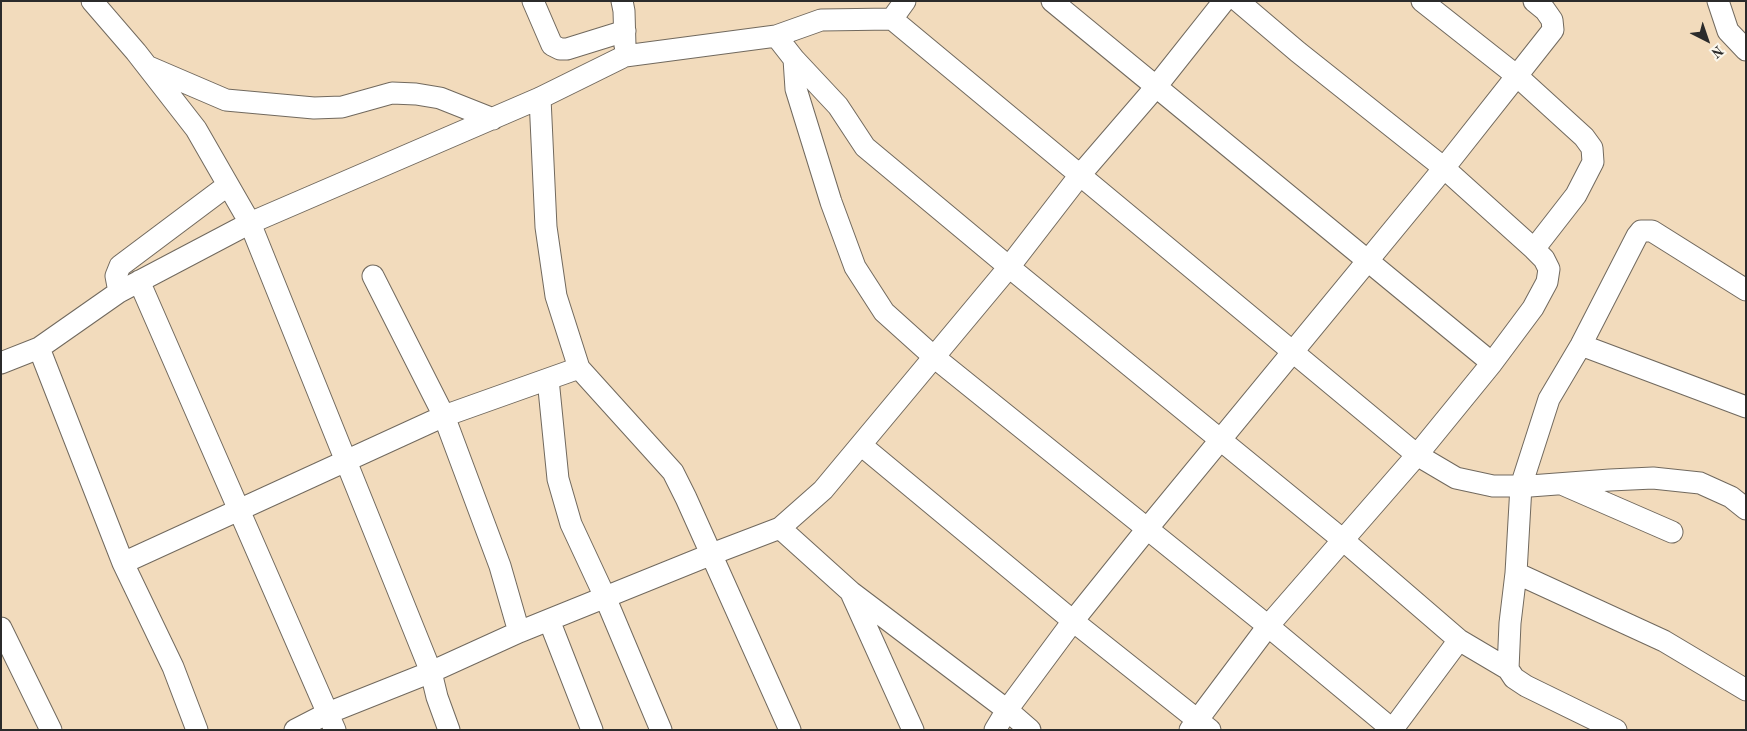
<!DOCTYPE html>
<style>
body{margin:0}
#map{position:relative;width:1747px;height:731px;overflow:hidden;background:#f2dbbc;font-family:"Old Standard TT",serif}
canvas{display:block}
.frame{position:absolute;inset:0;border:2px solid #2b2b2b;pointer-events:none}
.north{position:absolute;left:1682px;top:15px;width:50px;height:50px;-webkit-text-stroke:4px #fbf7ec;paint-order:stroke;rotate:139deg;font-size:14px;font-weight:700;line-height:20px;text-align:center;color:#2b2b2b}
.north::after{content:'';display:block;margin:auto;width:18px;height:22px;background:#2b2b2b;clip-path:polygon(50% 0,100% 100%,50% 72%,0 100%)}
</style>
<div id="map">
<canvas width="1747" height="731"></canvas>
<div class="frame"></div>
<div class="north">N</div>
</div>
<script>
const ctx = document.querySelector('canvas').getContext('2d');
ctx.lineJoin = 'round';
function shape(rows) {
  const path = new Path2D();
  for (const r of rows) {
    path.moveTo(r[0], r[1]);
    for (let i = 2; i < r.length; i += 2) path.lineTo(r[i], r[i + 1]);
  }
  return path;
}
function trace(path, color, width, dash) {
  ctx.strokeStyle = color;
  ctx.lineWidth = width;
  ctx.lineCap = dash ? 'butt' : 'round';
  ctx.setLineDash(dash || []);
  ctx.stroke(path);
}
const minor = shape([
 [92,1,136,52,196,129,250,223,431,672,437,697,449,730],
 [533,1,552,45,560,49,567,49,625,31],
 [622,1,624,11,625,46],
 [1052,1,1492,363],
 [1422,1,1517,76,1584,137,1592,148,1593,162,1576,195,1534,249],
 [1718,1,1728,31,1746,50],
 [892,19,905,1],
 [776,36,794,59,838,106,865,147,1009,267,1343,540,1459,640,1508,669],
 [794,59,796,89,831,202,855,267,884,312,934,357,1268,626,1393,730],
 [149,67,226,100,314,108,342,107,392,93,416,94,440,98,493,119],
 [540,98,546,227,556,296,579,368,673,472,686,498,790,730],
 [373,276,444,416,500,566,519,632],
 [139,281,335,730],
 [119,292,116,276,120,266,228,185],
 [1581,345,1746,407],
 [39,348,123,563,173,667,197,730],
 [1,363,39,348,119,292,250,223,540,98,625,56,776,36,821,20,892,19,1417,455,1456,478,1493,486,1530,486,1610,480,1653,478,1700,483,1731,497,1746,509],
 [579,368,548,379,558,479,571,524,605,597,661,730],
 [861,445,1073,621,1210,730],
 [1564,485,1672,532],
 [780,528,851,592,1007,710,1030,730],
 [123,563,444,416,548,379],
 [1516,573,1664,641,1746,690],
 [852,595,913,730],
 [549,620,592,730],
 [1,628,51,730],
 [295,730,328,713,431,672,519,632,712,554,780,528,823,490,1009,267,1080,175,1155,88,1224,1],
 [995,730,1007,710,1073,621,1147,529,1444,168,1553,30,1552,20,1545,10,1534,1],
 [1190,730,1268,626,1417,455,1492,363,1533,308,1547,282,1549,269,1544,259,1534,249,1444,168,1298,52,1238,1],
 [1392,730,1459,640],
 [1616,730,1526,686,1514,678,1508,669,1510,623,1516,573,1521,486,1549,399,1581,345,1637,236,1641,231,1652,231,1746,290]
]);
trace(minor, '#71695e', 23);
trace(minor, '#fff', 21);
</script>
